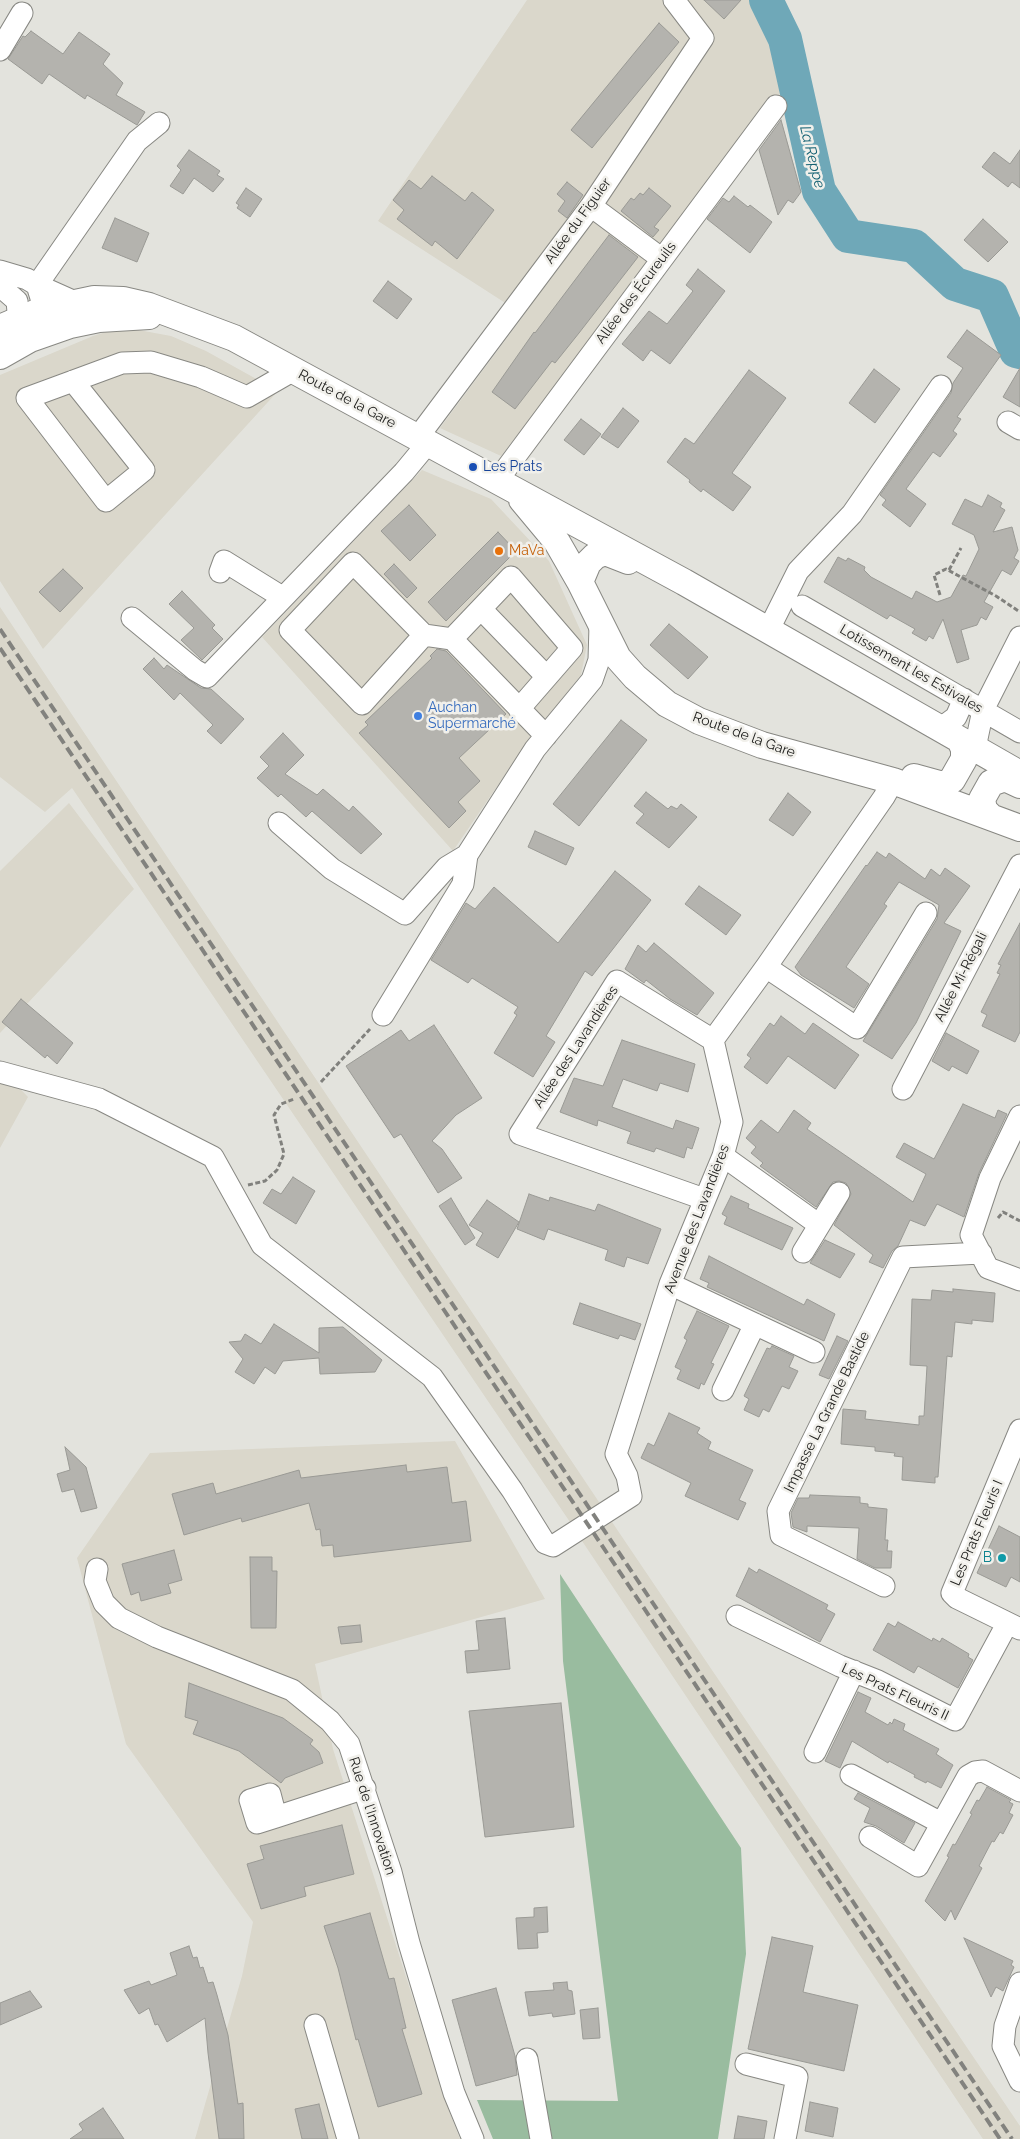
<!DOCTYPE html>
<meta charset="utf-8">
<style>
body{margin:0}
canvas{display:block;background:#e3e3dd}
</style>
<canvas width="1020" height="2139"></canvas>
<script>
const ctx = document.querySelector('canvas').getContext('2d');
ctx.lineJoin = 'round';
function fillPath(path, color) {
  ctx.fillStyle = color;
  ctx.fill(path, 'evenodd');
}
function shape(rows) {
  const path = new Path2D();
  for (const r of rows) {
    path.moveTo(r[0], r[1]);
    for (let i = 2; i < r.length; i += 2) path.lineTo(r[i], r[i + 1]);
  }
  return path;
}
function trace(path, color, width, dash) {
  ctx.strokeStyle = color;
  ctx.lineWidth = width;
  ctx.lineCap = dash ? 'butt' : 'round';
  ctx.setLineDash(dash || []);
  ctx.stroke(path);
}
function write(font, color, halo, rows, align = 'center') {
  ctx.font = font + ' Raleway,sans-serif';
  ctx.lineWidth = 5;
  ctx.setLineDash([]);
  ctx.textBaseline = 'middle';
  ctx.strokeStyle = halo;
  ctx.fillStyle = color;
  for (const [text, x, y, turn = 0] of rows) {
    ctx.save();
    ctx.translate(x, y);
    ctx.rotate((+turn || 0) * Math.PI / 180);
    ctx.textAlign = isNaN(turn) ? turn : align;
    if (halo) ctx.strokeText(text, 0, 0);
    ctx.fillText(text, 0, 0);
    ctx.restore();
  }
}
fillPath(shape([
 [527,0,752,0,785,87,501,456,440,428,524,315,378,221],
 [122,327,171,336,206,351,278,391,43,649,0,581,0,375,93,336],
 [422,470,491,499,549,561,587,645,581,675,526,744,453,851,262,637],
 [0,607,601,1505,572,1525,72,788,45,812,0,777],
 [69,803,134,889,0,1033,0,871],
 [0,1068,28,1097,0,1148],
 [455,1441,545,1599,315,1664,333,1749,449,2111,460,2139,195,2139,242,1976,253,1922,126,1744,77,1558,150,1453],
 [612,1522,1020,2126,1020,2139,983,2139,582,1541]
]), '#dad7cb');
fillPath(shape([
 [560,1574,741,1848,746,1954,718,2139,493,2139,477,2100,618,2101,563,1661]
]), '#99bc9f');
trace(shape([
 [766,0,785,39,819,191,848,236,914,246,955,284,992,296,1016,351,1020,352]
]), '#6fa8b8', 34);
const building = shape([
 [704,0,741,0,724,19,704,0],
 [659,23,679,42,592,148,571,130,659,23],
 [31,31,63,54,79,32,110,54,103,64,123,83,116,95,145,112,137,125,87,95,85,99,49,74,42,84,8,59,23,36,25,37,31,31],
 [781,120,801,192,793,203,788,200,778,215,759,150,781,120],
 [189,150,220,171,217,175,224,179,213,192,194,178,183,194,170,186,181,170,177,166,189,150],
 [1020,150,1020,188,1012,182,1008,187,982,167,994,152,1010,164,1020,150],
 [432,176,465,201,472,192,494,210,457,259,435,241,432,246,397,219,404,210,393,200,409,180,421,189,432,176],
 [567,182,583,195,567,218,558,211,565,201,557,194,567,182],
 [246,188,262,199,250,217,237,208,239,205,236,203,246,188],
 [649,188,671,206,654,227,659,230,653,237,621,211,631,198,634,200,640,193,643,195,649,188],
 [734,196,748,207,750,205,772,222,750,253,707,219,723,198,729,202,734,196],
 [115,218,149,233,137,262,102,248,115,218],
 [983,219,1008,242,988,262,964,240,983,219],
 [609,235,638,257,579,333,555,363,552,361,515,409,492,392,534,332,535,333,609,235],
 [698,269,725,291,670,364,651,350,643,361,622,344,649,311,667,324,693,291,686,285,698,269],
 [388,281,412,299,397,319,373,301,388,281],
 [967,330,1001,355,957,417,961,419,953,431,957,434,940,457,933,452,906,489,926,504,910,527,882,505,886,500,880,495,951,393,953,383,963,368,947,357,967,330],
 [1020,368,1020,407,1003,397,1020,368],
 [874,369,900,389,875,423,849,403,874,369],
 [749,370,786,398,732,473,751,487,733,511,703,489,701,492,689,482,690,480,667,462,685,438,694,444,749,370],
 [623,408,639,421,618,448,601,437,623,408],
 [581,419,601,434,584,455,564,440,581,419],
 [988,495,1002,503,1000,507,1005,510,993,532,1012,527,1018,550,1014,558,1019,561,1011,575,1002,570,984,602,993,607,986,620,981,617,977,625,961,630,969,659,957,663,943,619,933,639,929,636,926,641,912,633,915,629,890,615,887,619,824,582,838,557,846,561,848,558,865,567,864,570,871,577,912,599,916,591,937,602,951,597,963,575,966,576,979,549,974,535,952,524,965,499,982,507,988,495],
 [409,505,436,535,410,561,381,531,409,505],
 [498,532,516,551,446,621,428,602,498,532],
 [394,564,417,588,407,598,384,574,394,564],
 [63,569,83,588,60,612,39,592,63,569],
 [182,591,215,625,212,628,223,639,202,660,181,640,194,628,169,604,182,591],
 [669,624,708,657,688,679,650,645,669,624],
 [437,649,446,651,506,714,459,758,480,781,458,802,466,811,449,828,359,733,368,725,365,722,432,658,430,656,437,649],
 [154,658,164,669,167,665,201,688,211,689,244,719,221,744,207,731,213,725,180,693,174,700,143,669,154,658],
 [621,720,647,740,579,826,553,804,621,720],
 [283,733,304,755,285,774,317,795,323,789,349,811,353,806,382,834,361,854,312,811,306,817,281,794,278,797,257,778,269,766,260,757,283,733],
 [646,792,668,809,671,806,677,809,681,804,697,817,669,848,636,823,644,814,634,806,646,792],
 [788,793,811,812,793,836,769,820,788,793],
 [535,831,574,848,566,865,528,847,535,831],
 [877,852,886,858,889,853,925,879,931,869,940,876,945,868,970,886,944,923,961,931,916,1023,892,1059,863,1041,937,919,939,905,899,882,884,904,887,906,846,967,869,984,854,1008,801,975,795,967,866,865,867,866,877,852],
 [615,871,651,900,592,976,585,971,546,1036,555,1042,533,1077,494,1053,517,1015,514,1013,518,1007,472,978,468,983,431,960,466,903,475,909,494,887,558,943,615,871],
 [699,886,741,915,726,935,685,904,699,886],
 [1020,923,1020,1032,1015,1042,982,1026,987,1015,981,1012,1000,974,997,973,1001,965,998,964,1020,923],
 [654,943,714,993,697,1015,670,999,646,980,644,983,625,969,638,945,646,952,654,943],
 [21,999,73,1043,57,1064,47,1055,45,1058,2,1022,21,999],
 [781,1016,805,1034,813,1023,859,1055,835,1089,788,1056,767,1084,744,1067,751,1058,747,1055,770,1023,774,1026,781,1016],
 [434,1025,482,1098,456,1115,432,1141,442,1149,462,1178,438,1193,401,1134,394,1138,346,1066,401,1030,409,1041,434,1025],
 [946,1033,979,1051,967,1074,952,1066,949,1071,932,1061,946,1033],
 [622,1040,695,1064,688,1092,660,1083,657,1091,623,1079,612,1107,673,1129,676,1120,699,1128,692,1149,687,1147,684,1158,656,1148,654,1152,627,1143,631,1132,598,1120,597,1126,560,1112,574,1078,603,1086,622,1040],
 [963,1104,995,1118,998,1110,1007,1114,979,1173,964,1217,937,1204,925,1226,910,1220,898,1246,892,1251,883,1268,869,1262,873,1255,834,1225,851,1194,846,1183,839,1181,833,1182,816,1207,760,1166,763,1163,751,1153,756,1147,746,1138,761,1120,778,1133,794,1110,811,1123,807,1129,913,1202,926,1174,896,1157,904,1143,934,1159,963,1104],
 [293,1177,315,1191,296,1224,263,1203,272,1189,281,1194,293,1177],
 [529,1194,549,1201,550,1197,595,1211,598,1204,661,1229,648,1264,627,1257,624,1267,605,1260,608,1250,571,1237,548,1229,544,1240,517,1229,529,1194],
 [731,1196,749,1204,748,1208,793,1228,782,1250,724,1224,727,1217,722,1214,731,1196],
 [451,1198,475,1238,465,1245,439,1206,451,1198],
 [487,1200,519,1222,498,1258,476,1245,483,1233,469,1225,487,1200],
 [825,1240,855,1254,840,1278,810,1263,825,1240],
 [709,1256,804,1305,807,1299,835,1314,824,1341,707,1287,709,1283,700,1279,709,1256],
 [953,1289,995,1293,993,1322,972,1320,972,1324,955,1322,952,1357,947,1356,938,1477,935,1477,935,1483,902,1480,903,1457,894,1456,895,1453,875,1451,875,1447,841,1444,843,1409,866,1411,865,1419,919,1425,919,1416,924,1416,927,1366,910,1365,912,1299,931,1300,932,1290,953,1292,953,1289],
 [580,1303,641,1324,635,1340,620,1335,618,1339,573,1324,580,1303],
 [697,1311,729,1326,711,1363,714,1364,704,1385,701,1383,699,1389,677,1379,681,1370,675,1367,687,1340,684,1338,697,1311],
 [274,1324,319,1353,319,1328,343,1327,382,1360,375,1372,320,1374,319,1358,283,1361,275,1374,265,1367,254,1384,235,1372,243,1359,229,1342,241,1341,245,1334,261,1344,274,1324],
 [837,1336,848,1341,829,1379,819,1375,837,1336],
 [772,1346,794,1356,789,1367,798,1371,789,1389,782,1386,769,1412,763,1409,759,1417,744,1410,749,1399,744,1396,767,1348,770,1349,772,1346],
 [669,1413,700,1428,697,1433,711,1442,708,1449,753,1470,739,1500,746,1503,738,1520,685,1496,691,1483,641,1458,648,1443,654,1446,669,1413],
 [65,1447,86,1467,97,1508,81,1512,74,1489,62,1492,57,1474,70,1470,65,1447],
 [406,1465,407,1472,447,1467,452,1503,466,1501,471,1541,334,1557,333,1545,322,1546,320,1529,316,1530,309,1503,242,1522,241,1518,184,1535,172,1494,213,1483,216,1494,299,1470,301,1478,406,1465],
 [810,1495,860,1497,860,1503,868,1504,868,1507,887,1509,885,1540,888,1540,887,1551,892,1551,891,1568,875,1568,857,1559,859,1528,807,1526,807,1532,793,1527,791,1513,798,1498,809,1498,810,1495],
 [999,1526,1020,1537,1020,1582,1011,1577,1006,1587,977,1573,999,1526],
 [174,1550,182,1580,168,1584,171,1593,141,1601,139,1592,131,1595,122,1564,174,1550],
 [250,1557,272,1557,272,1571,277,1571,276,1628,251,1628,250,1557],
 [749,1568,757,1573,759,1569,828,1605,826,1609,835,1614,820,1642,736,1596,749,1568],
 [505,1618,510,1669,467,1673,465,1651,479,1650,476,1621,505,1618],
 [898,1622,932,1641,933,1638,940,1642,942,1638,969,1654,968,1657,973,1660,958,1688,918,1666,914,1673,873,1650,888,1623,895,1627,898,1622],
 [360,1625,362,1642,341,1644,338,1627,360,1625],
 [189,1683,283,1718,313,1740,310,1744,319,1752,323,1763,285,1778,281,1783,239,1751,193,1734,198,1721,185,1717,189,1683],
 [858,1692,871,1698,865,1712,888,1725,890,1722,892,1724,894,1719,905,1724,903,1730,939,1749,936,1754,953,1765,941,1788,927,1781,926,1783,914,1777,915,1775,889,1761,888,1763,852,1741,840,1768,825,1761,858,1692],
 [561,1703,574,1827,485,1837,469,1711,561,1703],
 [987,1787,1011,1800,1009,1802,1013,1804,1009,1813,1013,1815,1003,1834,1000,1832,994,1842,992,1841,979,1866,982,1868,955,1920,951,1910,945,1921,925,1901,949,1857,947,1856,953,1844,955,1845,972,1814,970,1813,977,1800,979,1801,987,1787],
 [858,1793,915,1823,904,1843,876,1826,864,1822,870,1808,854,1799,858,1793],
 [342,1825,354,1874,304,1887,306,1896,261,1909,247,1864,264,1859,260,1846,342,1825],
 [547,1907,548,1932,537,1933,538,1948,518,1949,516,1918,534,1917,534,1908,547,1907],
 [370,1913,389,1979,394,1978,406,2028,402,2029,422,2094,378,2107,358,2039,356,2040,338,1968,324,1926,370,1913],
 [772,1937,813,1946,803,1992,858,2005,844,2071,748,2049,772,1937],
 [964,1938,1013,1961,1011,1965,1014,1967,1003,1991,996,1987,991,1997,964,1938],
 [189,1946,193,1958,197,1957,200,1968,203,1967,208,1983,213,1982,217,1995,228,2035,238,2104,243,2103,244,2139,219,2139,208,2053,205,2018,167,2042,158,2024,155,2025,149,2008,139,2014,124,1990,149,1981,151,1985,177,1975,170,1953,189,1946],
 [567,1982,568,1990,572,1991,575,2014,553,2017,552,2013,529,2016,525,1992,554,1990,553,1983,567,1982],
 [496,1988,515,2056,517,2075,476,2086,452,2000,496,1988],
 [30,1991,42,2007,0,2025,0,2003,30,1991],
 [598,2008,600,2038,583,2039,580,2010,598,2008],
 [810,2102,838,2108,833,2137,805,2131,810,2102],
 [319,2104,328,2139,302,2139,295,2109,319,2104],
 [103,2108,124,2139,70,2139,83,2130,79,2124,103,2108],
 [738,2116,767,2121,764,2139,734,2139,738,2116]
]);
fillPath(building, '#b4b3ae');
trace(building, '#9a9a95', 1);
const minor = shape([
 [0,50,22,13],
 [591,206,662,259],
 [0,271,27,279,37,285,41,298],
 [0,286,17,301,18,312,15,321],
 [75,302,37,285,137,141,159,123],
 [73,381,144,470,106,501,27,398,122,363,151,362,201,377,247,397,294,370],
 [1008,422,1020,429],
 [418,437,591,206,703,38,674,0],
 [497,481,776,106],
 [220,572,224,561,282,597],
 [802,606,1020,732],
 [481,609,546,676],
 [132,618,195,670,207,677,404,472,428,443],
 [769,629,798,571,852,514,941,386],
 [424,635,362,704,290,630,353,563,424,635,452,639,546,736],
 [452,639,511,577,572,648,519,709],
 [941,728,956,717,964,699],
 [975,748,983,710,1020,637],
 [279,823,332,869,405,914,447,867,467,855,535,749,592,680,599,660,600,625],
 [766,967,857,1028,926,913],
 [383,1015,463,884,467,855],
 [0,1072,99,1099,213,1157,262,1245,432,1377,512,1490,545,1543,553,1546,631,1496,627,1476,616,1454,670,1284,723,1156,732,1122,713,1040,766,967,884,797,893,781],
 [903,1089,1020,865],
 [1020,1116,990,1178,971,1235,988,1268,1020,1280],
 [723,1156,818,1224],
 [704,1199,520,1134,617,981,713,1040],
 [803,1252,839,1193],
 [670,1284,814,1352],
 [723,1390,755,1324],
 [97,1569,95,1581,104,1603,119,1618,157,1637,292,1690,330,1721,349,1744,391,1872,409,1943,454,2093,473,2139],
 [884,1586,781,1535,778,1511,903,1257,981,1253],
 [737,1616,840,1666,878,1681,955,1720,1007,1624],
 [1020,1629,957,1598,952,1593,1020,1430],
 [815,1752,854,1671],
 [851,1775,941,1823],
 [276,1817,270,1794,250,1800,257,1823,276,1817,365,1788],
 [870,1837,918,1866,968,1776,975,1772,983,1771,1020,1791],
 [1020,1983,1005,2026,1003,2046,1020,2081],
 [315,2025,348,2139],
 [527,2059,541,2139],
 [746,2064,797,2077,785,2139]
]);
const major = shape([
 [0,328,42,310,94,299,123,300,149,306,234,338,684,582,1020,774],
 [0,356,30,339,70,325,99,319,149,316],
 [522,500,557,542,580,582,618,658,635,677,667,704,699,721,762,745,893,781,1020,828],
 [580,582,588,563,595,556,605,552,628,561],
 [914,777,943,785,952,780,964,759,964,749,960,740],
 [991,817,984,810,982,799,991,783,1005,778,1020,785]
]);
trace(minor, '#888883', 23);
trace(major, '#888883', 28);
trace(shape([
 [949,570,961,548],
 [940,595,934,575,946,569,996,596,1020,612],
 [321,1082,370,1029],
 [248,1185,265,1181,277,1170,284,1154,274,1115,281,1104,294,1099],
 [998,1218,1003,1212,1020,1221]
]), '#81817d', 3, [5, 2.5]);
trace(minor, '#fff', 21);
trace(major, '#fff', 26);
trace(shape([
 [0,629,1012,2139],
 [0,648,1000,2139]
]), '#82827e', 4, [10, 5]);
for (const [x, y, r, color] of [
 [473,467,5,"#1a4fb4"],
 [499,551,5,"#e8710a"],
 [418,716,5,"#3f7fe0"],
 [1002,1558,5,"#0f9aa8"]
]) {
  const dot = new Path2D();
  dot.arc(x, y, r, 0, 2 * Math.PI);
  ctx.fillStyle = color;
  ctx.fill(dot);
  trace(dot, '#f1f0eb', 2);
}
write('14px', '#20201e', '#f1f0eb', [
 ["Allée du Figuier",578,221,-54],
 ["Allée des Écureuils",636,293,-53],
 ["Route de la Gare",347,399,28],
 ["Lotissement les Estivales",911,669,30],
 ["Route de la Gare",744,735,20],
 ["Allée Mi-Régali",961,977,-63],
 ["Allée des Lavandières",576,1047,-57],
 ["Avenue des Lavandières",697,1219,-69],
 ["Impasse La Grande Bastide",827,1412,-64],
 ["Les Prats Fleuris I",977,1533,-67],
 ["Les Prats Fleuris II",895,1692,25],
 ["Rue de l'Innovation",372,1816,72]
]);
write('14px', '#164399', '#f1f0eb', [
 ["Les Prats",483,467]
], 'left');
write('14px', '#c56008', '#f1f0eb', [
 ["MaVa",509,551]
], 'left');
write('14px', '#366cbe', '#f1f0eb', [
 ["Auchan",428,708],
 ["Supermarché",428,724]
], 'left');
write('14px', '#0d838f', '#f1f0eb', [
 ["B",992,1558]
], 'right');
write('italic 15px', '#136072', '#f1f0eb', [
 ["La Reppe",812,157,76]
]);
</script>
